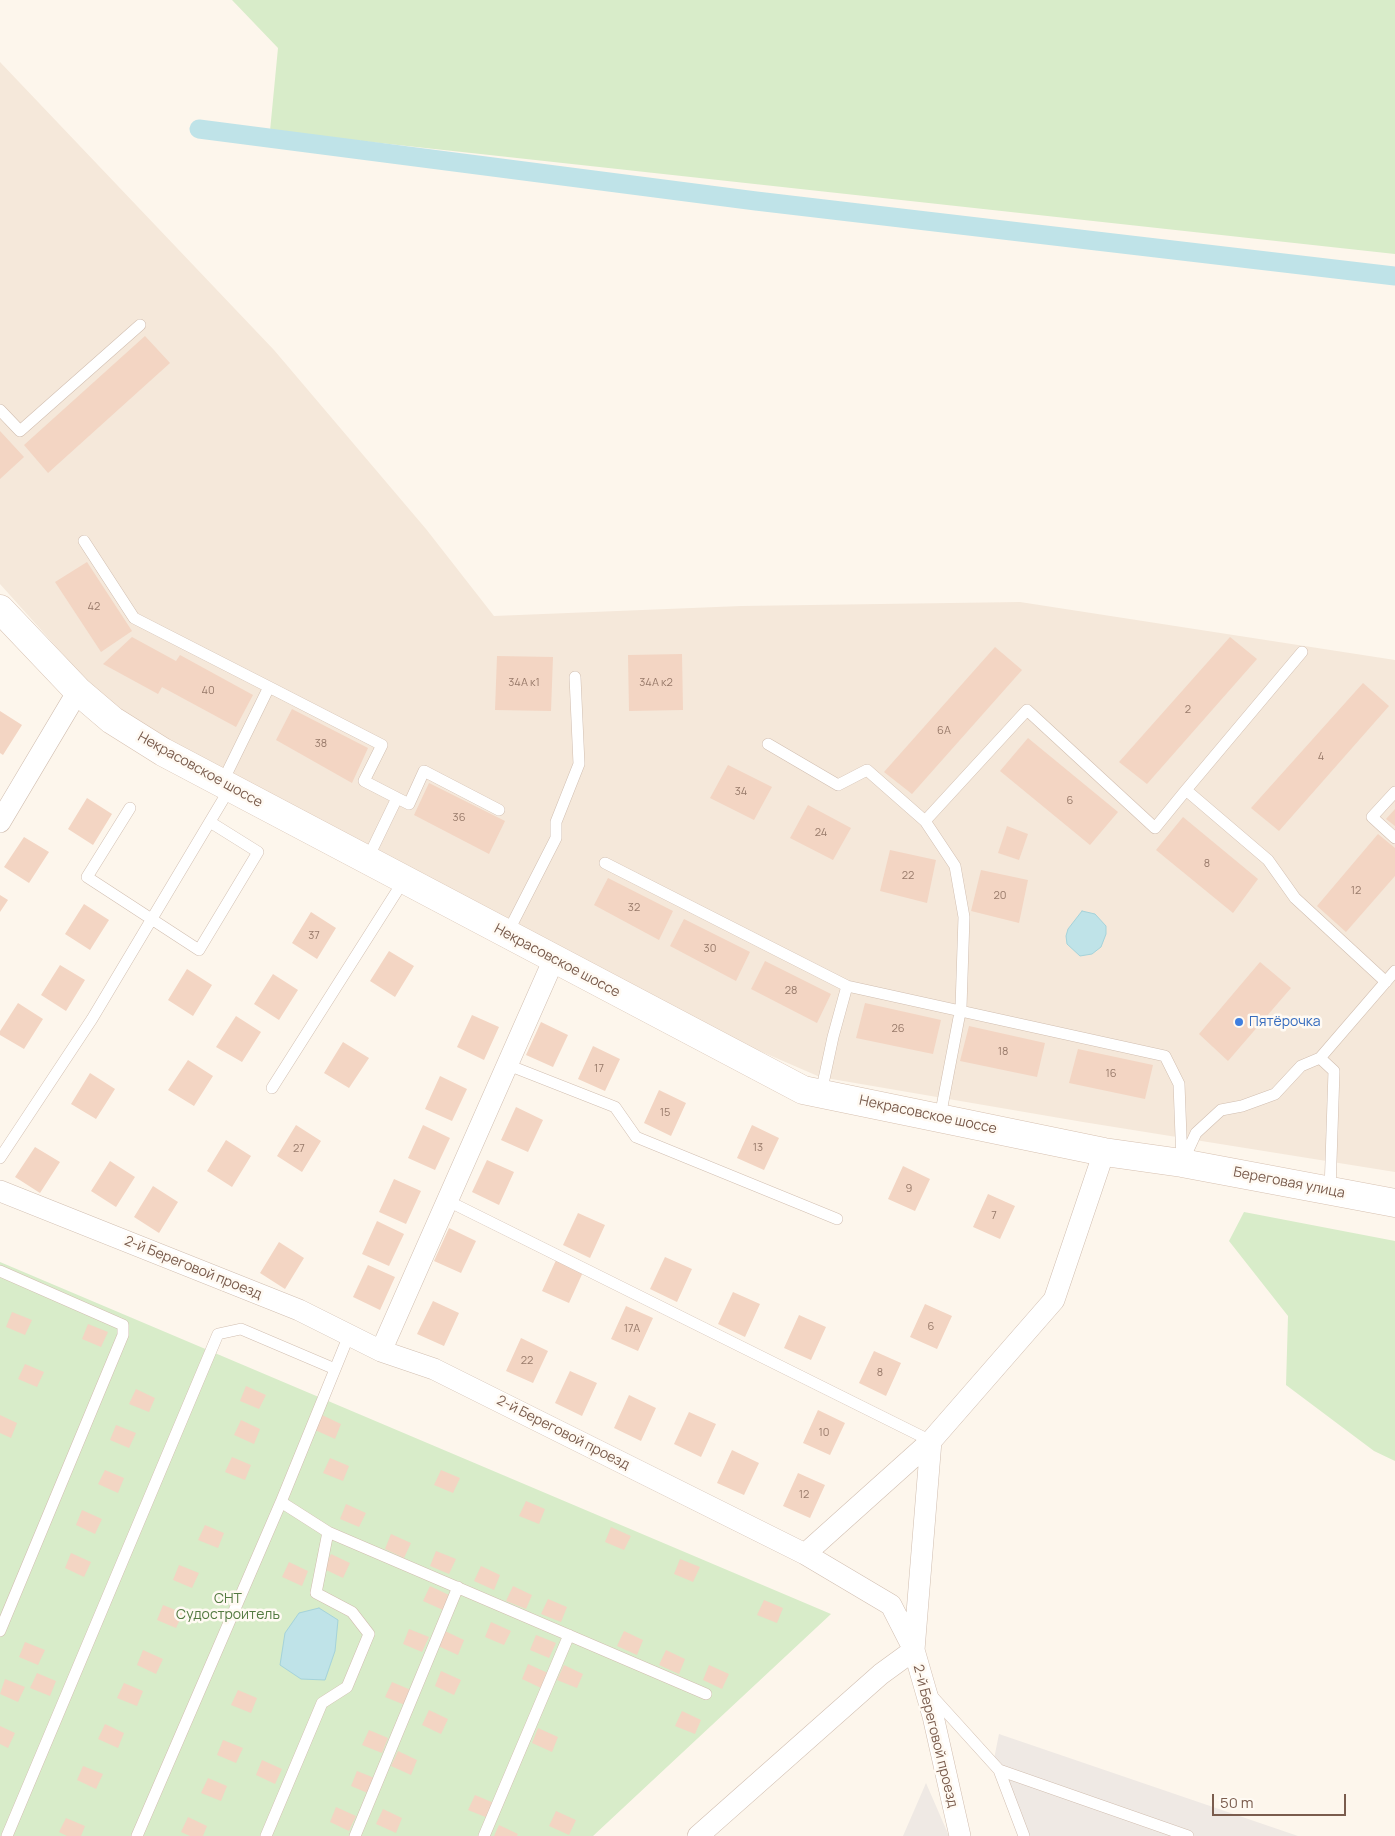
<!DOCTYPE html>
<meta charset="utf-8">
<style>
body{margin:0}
#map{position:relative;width:1395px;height:1836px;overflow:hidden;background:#fdf6ec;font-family:Manrope,sans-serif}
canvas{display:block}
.scale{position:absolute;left:1212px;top:1794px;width:134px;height:22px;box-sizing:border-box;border:2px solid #7a5c4d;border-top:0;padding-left:6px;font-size:15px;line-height:18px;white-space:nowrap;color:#7a5c4d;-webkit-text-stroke:4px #fffaf3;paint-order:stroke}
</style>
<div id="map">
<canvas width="1395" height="1836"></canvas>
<div class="scale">50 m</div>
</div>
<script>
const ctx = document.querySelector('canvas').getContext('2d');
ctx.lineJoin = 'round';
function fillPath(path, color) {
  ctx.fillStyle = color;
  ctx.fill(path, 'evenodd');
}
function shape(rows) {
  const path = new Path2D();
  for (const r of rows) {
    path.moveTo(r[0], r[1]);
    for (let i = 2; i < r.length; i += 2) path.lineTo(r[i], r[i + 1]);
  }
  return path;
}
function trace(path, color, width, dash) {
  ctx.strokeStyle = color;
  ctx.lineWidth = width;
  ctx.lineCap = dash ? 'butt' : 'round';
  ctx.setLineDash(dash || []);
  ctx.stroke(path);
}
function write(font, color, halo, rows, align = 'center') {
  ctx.font = font + ' Manrope,sans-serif';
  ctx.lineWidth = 5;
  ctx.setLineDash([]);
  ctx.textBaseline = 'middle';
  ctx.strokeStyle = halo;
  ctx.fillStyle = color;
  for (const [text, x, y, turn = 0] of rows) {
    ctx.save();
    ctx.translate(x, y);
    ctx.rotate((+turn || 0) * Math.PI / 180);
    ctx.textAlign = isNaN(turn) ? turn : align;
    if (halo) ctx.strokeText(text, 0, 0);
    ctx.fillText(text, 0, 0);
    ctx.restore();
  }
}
fillPath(shape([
 [0,62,274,350,426,529,494,616,741,606,1020,602,1395,660,1395,1172,1083,1122,820,1077,746,1045,174,748,102,698,0,584]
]), '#f5e8da');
fillPath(shape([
 [999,1734,1298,1836,1020,1836,993,1764],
 [926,1783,949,1836,903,1836]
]), '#efe9e4');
fillPath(shape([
 [232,0,1395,0,1395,254,270,131,278,48],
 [1244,1212,1395,1241,1395,1461,1374,1451,1286,1385,1288,1316,1229,1241],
 [0,1262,831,1614,593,1836,0,1836]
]), '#d8ecc9');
const water = shape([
 [1082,911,1095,914,1106,926,1106,934,1101,947,1092,954,1080,956,1067,944,1066,936,1068,929,1082,911],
 [319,1608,338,1620,335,1651,325,1680,301,1679,280,1665,285,1633,299,1613,319,1608]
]);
fillPath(water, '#bfe3e8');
trace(water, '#a5d3da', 1);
trace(shape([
 [199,129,756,201,1395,276]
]), '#bfe3e8', 19);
fillPath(shape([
 [145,336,170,363,48,473,24,445],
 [0,431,24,457,0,479],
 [87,562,132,631,101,652,55,582],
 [132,637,176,661,180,655,253,695,236,727,162,687,158,694,103,664],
 [1230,637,1257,659,1147,784,1119,762],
 [995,647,1022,670,912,794,884,772],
 [682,654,683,710,629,711,628,655],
 [497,656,553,657,551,711,495,710],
 [1363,683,1389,706,1279,831,1251,808],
 [292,709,368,748,352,783,276,740],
 [0,711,22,725,3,755,0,753],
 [1028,738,1118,812,1090,845,1000,771],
 [728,765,772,787,754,820,710,798],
 [429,783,505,821,489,854,414,815],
 [87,798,112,814,93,845,68,829],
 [808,805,851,828,833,860,790,838],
 [1395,809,1395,826,1386,819],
 [1183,817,1258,879,1233,913,1156,850],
 [1007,826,1028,834,1019,860,998,853],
 [1378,834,1395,848,1395,876,1346,932,1317,906],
 [24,837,49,852,29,883,4,867],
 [890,850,936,860,927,903,880,891],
 [981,870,1028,880,1019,923,971,911],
 [608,878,673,911,659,940,594,905],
 [0,895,8,900,0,912],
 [84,904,109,920,90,950,65,934],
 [311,912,336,928,317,959,292,943],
 [684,919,750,952,736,981,670,946],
 [389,951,414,966,395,997,370,981],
 [765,961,831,994,817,1023,751,989],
 [1260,962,1291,988,1228,1061,1199,1034],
 [60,965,85,980,66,1011,41,995],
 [187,969,212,985,193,1016,168,1000],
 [273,974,298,990,279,1020,254,1004],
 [18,1003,43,1019,24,1049,0,1035,0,1031],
 [865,1003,941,1020,933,1054,856,1038],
 [472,1015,499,1027,484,1060,457,1047],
 [236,1016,261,1032,242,1062,216,1047],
 [541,1022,568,1035,553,1067,526,1055],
 [969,1026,1045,1043,1037,1077,960,1061],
 [343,1042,369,1058,349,1088,324,1073],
 [593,1046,620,1059,605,1091,578,1079],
 [1078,1049,1153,1065,1145,1099,1069,1083],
 [188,1060,213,1076,194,1106,168,1090],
 [90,1073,115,1089,96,1119,71,1104],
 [440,1076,467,1089,452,1121,425,1109],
 [659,1090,686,1103,671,1136,644,1123],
 [516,1107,543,1120,528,1152,501,1140],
 [296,1125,321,1141,302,1172,277,1156],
 [423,1125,450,1138,435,1170,408,1158],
 [752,1125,779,1138,764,1170,737,1158],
 [226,1140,251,1156,232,1187,207,1171],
 [35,1147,60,1162,40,1193,15,1177],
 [487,1160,514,1172,499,1205,472,1192],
 [110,1161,135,1177,116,1207,91,1191],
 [903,1166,930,1179,915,1211,888,1199],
 [394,1179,421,1191,406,1224,379,1212],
 [153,1186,178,1202,159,1233,134,1217],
 [988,1194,1015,1206,1000,1239,973,1227],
 [578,1213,605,1225,590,1258,563,1245],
 [377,1221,404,1234,389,1266,362,1254],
 [449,1228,476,1241,461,1273,434,1261],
 [279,1242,304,1258,285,1289,260,1273],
 [665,1257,692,1269,677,1302,650,1289],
 [557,1258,584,1270,569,1303,542,1291],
 [368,1265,395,1277,380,1310,353,1297],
 [733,1292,760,1304,745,1337,718,1324],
 [433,1301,459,1313,444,1346,417,1334],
 [925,1304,952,1316,937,1349,910,1337],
 [626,1306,653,1318,638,1351,611,1339],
 [12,1312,32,1320,25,1335,6,1327],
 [799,1315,826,1327,811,1360,784,1348],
 [88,1324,108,1332,101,1347,82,1339],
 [521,1338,548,1351,533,1383,506,1371],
 [874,1351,901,1363,886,1396,859,1383],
 [25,1364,44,1372,37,1387,18,1379],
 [570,1371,597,1383,582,1416,555,1403],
 [246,1386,266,1395,259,1409,240,1401],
 [136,1389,155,1398,149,1412,129,1404],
 [629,1395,656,1408,641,1441,614,1428],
 [818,1410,845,1423,830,1455,803,1443],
 [689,1412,716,1424,701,1457,674,1444],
 [0,1415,17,1423,11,1438,0,1433],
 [322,1415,341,1424,335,1439,315,1430],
 [241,1420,260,1429,254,1444,234,1435],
 [116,1425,136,1433,129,1448,110,1440],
 [732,1450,759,1463,744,1495,717,1483],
 [232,1457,251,1465,245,1480,225,1472],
 [330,1458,349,1466,343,1481,323,1473],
 [105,1470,124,1478,118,1493,98,1484],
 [441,1470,460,1478,453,1493,434,1485],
 [798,1473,825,1485,810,1518,783,1506],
 [526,1501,545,1509,539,1524,519,1516],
 [346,1504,366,1513,359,1527,340,1519],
 [82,1510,102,1519,95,1534,76,1525],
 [205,1525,224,1533,218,1548,198,1540],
 [611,1527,631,1536,624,1550,605,1542],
 [391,1534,411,1543,404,1558,385,1549],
 [436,1551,456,1559,449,1574,430,1566],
 [71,1553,91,1562,84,1577,65,1568],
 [331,1554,350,1563,343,1578,324,1569],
 [680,1559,700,1567,693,1582,674,1574],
 [289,1562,308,1571,302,1586,282,1577],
 [179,1565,199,1573,192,1588,173,1580],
 [481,1566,500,1575,494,1590,474,1581],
 [430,1586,449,1595,443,1610,423,1601],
 [513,1586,532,1595,526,1609,506,1601],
 [548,1599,567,1607,561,1622,541,1614],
 [764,1600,783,1608,777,1623,757,1615],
 [163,1605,183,1613,176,1628,157,1620],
 [491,1622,511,1631,504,1645,485,1637],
 [409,1629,429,1637,422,1652,403,1644],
 [445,1631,464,1640,458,1655,438,1646],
 [624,1631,643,1640,637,1655,617,1646],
 [536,1635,556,1643,549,1658,530,1650],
 [25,1642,45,1650,38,1665,19,1657],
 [143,1650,163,1659,156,1674,137,1665],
 [666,1650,685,1659,679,1674,659,1665],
 [528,1664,548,1673,541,1688,522,1679],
 [564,1665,583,1674,577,1688,557,1680],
 [709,1665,729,1674,722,1689,703,1680],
 [441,1671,461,1680,454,1695,435,1686],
 [37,1673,56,1681,50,1696,30,1688],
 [5,1679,25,1687,18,1702,0,1694],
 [392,1682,411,1690,405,1705,385,1697],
 [124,1683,143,1691,137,1706,117,1698],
 [238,1690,257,1698,251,1713,231,1705],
 [429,1710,448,1719,441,1734,422,1725],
 [682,1711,701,1720,695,1734,675,1726],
 [105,1724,124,1733,118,1748,98,1739],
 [0,1726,15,1733,8,1748,0,1744],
 [538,1728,558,1737,552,1752,532,1743],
 [369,1730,388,1738,382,1753,362,1745],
 [223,1740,243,1748,236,1763,217,1755],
 [398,1751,417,1760,411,1775,391,1766],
 [262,1760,282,1769,275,1784,256,1775],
 [83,1766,103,1774,96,1789,77,1780],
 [357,1771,377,1779,370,1794,351,1786],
 [208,1778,227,1786,221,1801,201,1793],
 [475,1795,494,1803,488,1818,468,1810],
 [336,1807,356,1816,349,1831,330,1822],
 [383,1809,402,1818,396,1833,376,1824],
 [556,1811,576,1820,569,1835,549,1826],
 [188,1817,207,1826,203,1836,190,1836,181,1832],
 [66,1818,85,1826,81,1836,67,1836,59,1832],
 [499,1825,518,1834,517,1836,494,1836]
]), '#f3d5c3');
const lane = shape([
 [0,410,20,431,140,325],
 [84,541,134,618,269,687,222,783],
 [269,687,382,745,364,781,397,798],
 [768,744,838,785,867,770,925,821,1027,710,1155,828,1186,790,1268,860,1295,898,1386,982],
 [1186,790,1302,652],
 [1395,792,1372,817,1395,838],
 [130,808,87,877,199,950,258,852,210,822],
 [925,821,955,866,964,917,961,1007,940,1117],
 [367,860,397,798,409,804,424,771,499,810],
 [605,863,847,986,833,1037,821,1093],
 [507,934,556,838,556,822,579,764,575,677],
 [847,986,1165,1056,1179,1084,1182,1163],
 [1320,1058,1334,1071,1330,1191],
 [508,1065,615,1107,636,1137,837,1219],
 [272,1088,404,880],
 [0,1158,92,1019,230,788],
 [1184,1159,1196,1133,1221,1110,1242,1106,1275,1094,1301,1066,1320,1058,1395,971],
 [448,1201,931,1441],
 [0,1271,123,1325,123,1335,0,1631],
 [349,1335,281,1502,328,1532,706,1694],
 [932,1696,999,1770,1188,1836],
 [999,1770,1024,1836],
 [7,1836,218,1334,241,1329,335,1369],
 [137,1836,281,1502],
 [266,1836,322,1703,347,1687,369,1634,352,1612,316,1593,328,1532],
 [355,1836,458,1587],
 [484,1836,569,1635]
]);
const street = shape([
 [0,822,78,691],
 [0,1191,299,1310,381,1351,434,1369,805,1554,891,1605,914,1650,933,1716,960,1836],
 [381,1351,554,959],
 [805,1554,931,1441,1054,1300,1104,1152],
 [698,1836,881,1674,914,1650,931,1441]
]);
const secondary = shape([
 [0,609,78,691,112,720,163,752,803,1090,1104,1152,1182,1163,1395,1203]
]);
trace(lane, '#d1beb0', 12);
trace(street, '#d1beb0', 22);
trace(secondary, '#d6c0b0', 29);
trace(lane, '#fff', 11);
trace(street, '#fff', 21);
trace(secondary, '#fff', 28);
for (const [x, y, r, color] of [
 [1239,1022,5,"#3f7fe0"]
]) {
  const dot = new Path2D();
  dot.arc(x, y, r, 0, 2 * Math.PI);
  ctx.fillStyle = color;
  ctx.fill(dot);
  trace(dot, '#fffaf3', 2);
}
write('11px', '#987a6a', null, [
 ["42",94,607],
 ["34А к1",524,683],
 ["34А к2",656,683],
 ["40",208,691],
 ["2",1188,710],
 ["6А",944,731],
 ["38",321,744],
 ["4",1321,757],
 ["34",741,792],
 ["6",1070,801],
 ["36",459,818],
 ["24",821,833],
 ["8",1207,864],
 ["22",908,876],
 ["12",1356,891],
 ["20",1000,896],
 ["32",634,908],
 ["37",314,936],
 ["30",710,949],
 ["28",791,991],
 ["26",898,1029],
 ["18",1003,1052],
 ["17",599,1069],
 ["16",1111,1074],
 ["15",665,1113],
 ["13",758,1148],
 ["27",299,1149],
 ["9",909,1189],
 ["7",994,1216],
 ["6",931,1327],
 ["17А",632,1329],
 ["22",527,1361],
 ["8",880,1373],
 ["10",824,1433],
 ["12",804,1495]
]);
write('14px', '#7a5c4d', '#fffaf3', [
 ["Некрасовское шоссе",200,770,29],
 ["Некрасовское шоссе",557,961,28],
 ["Некрасовское шоссе",928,1115,12],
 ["Береговая улица",1289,1183,11],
 ["2-й Береговой проезд",193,1268,22],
 ["2-й Береговой проезд",563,1433,27],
 ["2-й Береговой проезд",935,1736,76]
]);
write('14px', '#366cbe', '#fffaf3', [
 ["Пятёрочка",1249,1022]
], 'left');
write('14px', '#537a41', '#fffaf3', [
 ["СНТ",228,1599],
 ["Судостроитель",228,1615]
]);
</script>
